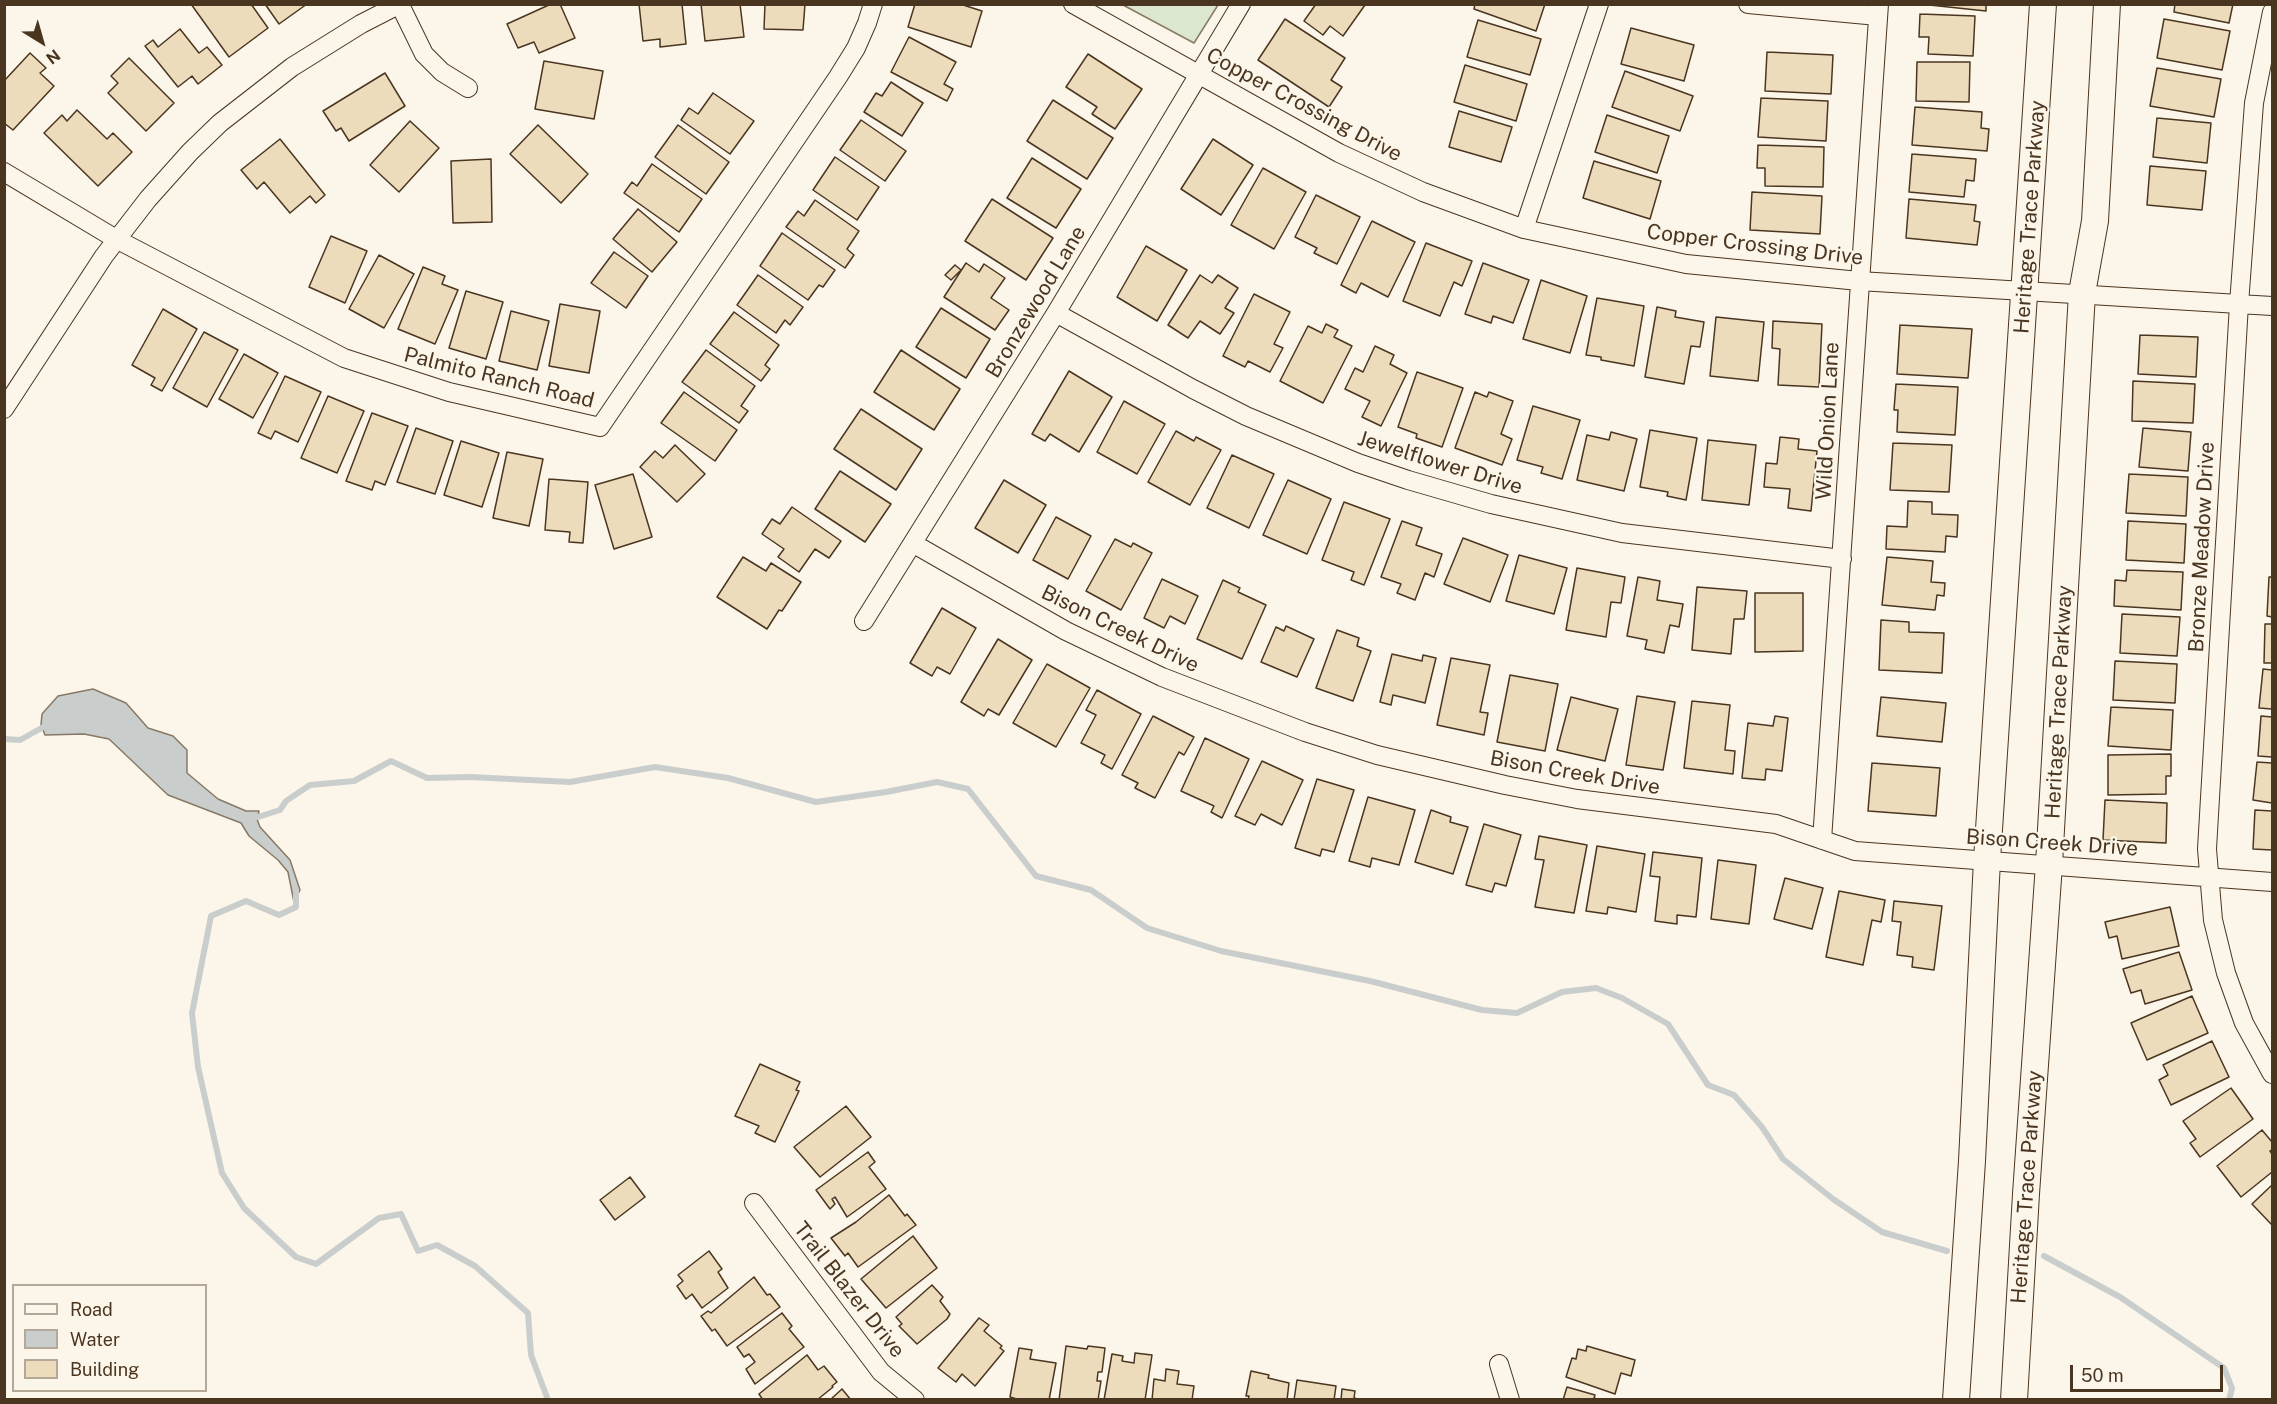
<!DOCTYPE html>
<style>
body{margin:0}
#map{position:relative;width:2277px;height:1404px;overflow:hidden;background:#fbf6e9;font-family:"Public Sans",sans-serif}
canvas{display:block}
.frame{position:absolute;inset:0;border:6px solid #4a3520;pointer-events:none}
.legend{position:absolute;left:12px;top:1284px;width:195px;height:108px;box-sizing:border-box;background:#fbf6e9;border:2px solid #b4a999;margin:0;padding:8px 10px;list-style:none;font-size:18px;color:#4a3520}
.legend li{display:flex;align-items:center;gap:12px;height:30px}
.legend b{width:30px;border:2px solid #b4a999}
.north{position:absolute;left:12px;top:12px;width:60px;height:60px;-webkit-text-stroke:4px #fbf6e9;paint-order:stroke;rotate:143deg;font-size:16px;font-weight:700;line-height:24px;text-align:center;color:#4a3520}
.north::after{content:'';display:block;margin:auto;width:21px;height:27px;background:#4a3520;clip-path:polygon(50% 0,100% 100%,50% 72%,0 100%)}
.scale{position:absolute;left:2070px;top:1365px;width:153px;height:27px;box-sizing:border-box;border:3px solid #4a3520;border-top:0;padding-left:8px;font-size:18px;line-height:21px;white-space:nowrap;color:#4a3520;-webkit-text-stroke:4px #fbf6e9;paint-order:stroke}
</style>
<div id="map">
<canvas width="2277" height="1404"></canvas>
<div class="frame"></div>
<ul class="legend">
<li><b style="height:8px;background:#fbf6e9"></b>Road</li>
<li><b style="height:16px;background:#c9cecd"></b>Water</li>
<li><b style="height:16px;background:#ecdcbc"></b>Building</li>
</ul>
<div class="north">N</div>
<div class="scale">50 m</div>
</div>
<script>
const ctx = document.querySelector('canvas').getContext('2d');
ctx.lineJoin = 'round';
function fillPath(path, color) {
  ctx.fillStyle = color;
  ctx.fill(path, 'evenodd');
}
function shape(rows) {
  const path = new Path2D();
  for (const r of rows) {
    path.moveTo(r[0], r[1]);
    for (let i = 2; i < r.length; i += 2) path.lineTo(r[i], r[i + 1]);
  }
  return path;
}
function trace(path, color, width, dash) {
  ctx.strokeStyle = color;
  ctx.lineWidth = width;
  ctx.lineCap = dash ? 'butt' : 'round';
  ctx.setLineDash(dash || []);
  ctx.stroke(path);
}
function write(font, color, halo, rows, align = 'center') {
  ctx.font = font + ' "Public Sans",sans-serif';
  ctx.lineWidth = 4.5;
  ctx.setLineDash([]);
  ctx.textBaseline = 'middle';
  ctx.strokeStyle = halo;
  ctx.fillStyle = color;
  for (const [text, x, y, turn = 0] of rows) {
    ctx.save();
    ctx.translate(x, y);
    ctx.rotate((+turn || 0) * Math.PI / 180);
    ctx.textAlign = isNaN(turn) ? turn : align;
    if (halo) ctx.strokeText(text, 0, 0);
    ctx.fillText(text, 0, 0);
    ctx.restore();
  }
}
const green = shape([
 [1123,5,1218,5,1194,43,1123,5]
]);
fillPath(green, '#dce7d0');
trace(green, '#887966', 1.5);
const water = shape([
 [93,689,126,703,148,728,173,736,187,750,187,773,218,799,246,811,259,811,257,819,260,827,290,860,300,890,294,902,288,872,278,860,249,836,241,823,168,795,109,739,84,734,45,735,41,725,42,714,58,696,93,689]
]);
fillPath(water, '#c9cecd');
trace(water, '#887966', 1.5);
trace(shape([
 [4,739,20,740,47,725],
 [250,816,258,817,280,810,286,801,310,785,354,781,391,761,427,778,470,777,570,782,655,767,728,778,816,802,886,792,937,782,968,789,1036,876,1091,890,1147,928,1221,951,1370,981,1482,1010,1517,1013,1562,992,1596,988,1622,998,1668,1024,1708,1085,1734,1095,1762,1127,1783,1159,1833,1199,1882,1232,1947,1251],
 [296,892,296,907,279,915,246,901,211,916,192,1013,198,1067,222,1173,244,1208,296,1257,316,1264,379,1218,401,1214,418,1251,437,1245,475,1266,528,1313,531,1355,548,1400],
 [2044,1256,2120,1297,2224,1368,2232,1388,2229,1400]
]), '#c9cecd', 6);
const building = shape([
 [191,4,251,4,268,28,229,57,191,4],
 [265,4,307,4,279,24,265,4],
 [551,4,560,4,575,38,539,53,534,42,518,48,507,24,551,4],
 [639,4,682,4,686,44,660,47,660,39,643,41,639,4],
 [701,4,740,4,744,37,705,41,701,4],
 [765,4,805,4,803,30,764,29,765,4],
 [915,4,960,4,982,11,971,47,908,27,915,4],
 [1316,4,1365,4,1365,5,1343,36,1330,26,1323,35,1304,21,1316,4],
 [1475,4,1545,4,1536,31,1474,9,1475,4],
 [1920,4,1986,4,1986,11,1920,4],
 [2175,4,2233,4,2229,23,2174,12,2175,4],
 [1920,14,1975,16,1973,56,1928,54,1929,37,1919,37,1920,14],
 [1285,19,1345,58,1331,80,1342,87,1329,107,1258,60,1285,19],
 [2164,19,2230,31,2222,70,2157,58,2164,19],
 [1478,20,1541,39,1530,75,1467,57,1478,20],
 [1631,28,1694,45,1684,81,1621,64,1631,28],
 [180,29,199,53,207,47,222,65,198,84,192,76,178,87,145,46,153,40,158,47,180,29],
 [909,37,956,62,944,84,953,89,947,101,891,72,909,37],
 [1767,52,1833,55,1831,94,1765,91,1767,52],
 [30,53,46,68,40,73,54,86,13,130,4,123,4,81,30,53],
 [1088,54,1142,89,1115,129,1092,114,1097,107,1066,87,1088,54],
 [129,58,174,103,146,131,108,93,118,83,111,76,129,58],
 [544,61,603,71,594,119,535,109,544,61],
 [1917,62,1970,62,1969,102,1916,101,1917,62],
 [1465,65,1527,84,1516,121,1454,102,1465,65],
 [2157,68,2221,79,2214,117,2150,106,2157,68],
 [1625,71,1693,96,1680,131,1612,107,1625,71],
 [385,73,405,106,349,141,341,128,336,131,323,111,385,73],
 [891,82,923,103,902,136,864,112,876,93,882,96,891,82],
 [713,93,754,121,730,154,681,120,689,108,698,114,713,93],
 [1761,98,1828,101,1826,141,1758,137,1761,98],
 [1053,100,1113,138,1087,179,1027,141,1053,100],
 [1915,107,1982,112,1981,128,1989,129,1987,151,1912,145,1915,107],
 [77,110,107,139,113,133,132,152,98,186,44,133,62,115,67,121,77,110],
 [1459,111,1512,127,1501,162,1449,147,1459,111],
 [1607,115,1669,136,1657,173,1595,152,1607,115],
 [2157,118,2211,123,2207,163,2153,157,2157,118],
 [861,120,906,151,885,181,840,150,861,120],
 [410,121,439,148,399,192,370,165,410,121],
 [538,125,588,174,561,203,510,154,538,125],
 [678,125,729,162,706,194,655,157,678,125],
 [280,139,325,195,316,203,310,196,290,213,264,182,257,189,241,170,280,139],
 [1213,139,1253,165,1221,215,1181,189,1213,139],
 [1758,145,1824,147,1823,187,1765,186,1765,168,1757,168,1758,145],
 [1912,154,1976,159,1974,181,1966,180,1964,197,1909,192,1912,154],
 [835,157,879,187,857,220,813,190,835,157],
 [1032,158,1081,189,1056,228,1007,198,1032,158],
 [491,159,492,222,453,223,451,161,491,159],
 [1594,161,1661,181,1650,219,1583,198,1594,161],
 [652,164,702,199,679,232,624,193,632,182,637,186,652,164],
 [2150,166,2206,171,2202,210,2147,205,2150,166],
 [1263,168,1306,192,1274,249,1231,225,1263,168],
 [1752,192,1822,196,1820,234,1750,230,1752,192],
 [1316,195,1360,217,1337,264,1314,253,1317,248,1295,237,1316,195],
 [992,199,1053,238,1026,280,965,241,992,199],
 [1909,199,1976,205,1974,221,1980,222,1977,245,1906,238,1909,199],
 [815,200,859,231,847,249,854,255,845,268,786,227,798,211,804,216,815,200],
 [638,209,677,242,652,272,613,239,638,209],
 [1372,221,1415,242,1388,297,1361,283,1356,293,1341,285,1372,221],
 [782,233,835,270,823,287,819,285,808,300,760,266,782,233],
 [331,236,367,251,345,303,309,287,331,236],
 [1426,243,1472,261,1462,286,1454,282,1440,316,1403,301,1426,243],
 [1146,246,1187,270,1157,321,1117,297,1146,246],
 [614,252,648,276,626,308,591,283,614,252],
 [379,255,414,274,384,328,349,309,379,255],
 [966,263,979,272,984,264,1005,278,991,298,1009,310,995,330,944,297,966,263],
 [1483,263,1529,280,1513,323,1493,316,1491,323,1465,314,1483,263],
 [955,265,961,270,951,280,945,275,955,265],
 [423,267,445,276,442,284,458,290,435,344,398,329,423,267],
 [758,275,803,307,790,325,785,320,776,333,737,305,758,275],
 [1200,275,1212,283,1218,275,1238,288,1225,308,1234,313,1220,334,1200,321,1188,338,1168,325,1200,275],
 [1541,280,1587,296,1570,353,1523,339,1541,280],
 [466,291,503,302,486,359,449,348,466,291],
 [1254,294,1290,312,1274,344,1283,348,1270,372,1248,361,1245,367,1223,356,1254,294],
 [1597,298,1644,306,1634,366,1601,360,1601,357,1586,355,1597,298],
 [560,304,600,311,589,373,549,366,560,304],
 [1657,307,1676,311,1675,317,1704,322,1700,347,1691,346,1684,384,1645,377,1657,307],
 [941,308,990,339,966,378,916,347,941,308],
 [163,309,197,329,162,391,151,385,155,378,132,365,163,309],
 [511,311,549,321,537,370,499,361,511,311],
 [734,312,779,345,765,365,770,369,761,381,710,344,734,312],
 [1716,317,1764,322,1758,381,1710,376,1716,317],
 [1773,321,1822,324,1819,387,1778,385,1780,349,1772,348,1773,321],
 [1326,324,1338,330,1334,337,1352,346,1323,403,1280,381,1308,326,1322,333,1326,324],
 [1900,325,1972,329,1968,378,1897,374,1900,325],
 [204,332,238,350,207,407,173,388,204,332],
 [2140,335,2198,337,2196,377,2138,374,2140,335],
 [1375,346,1394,355,1390,364,1407,373,1381,426,1362,417,1370,401,1345,389,1355,368,1363,372,1375,346],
 [706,350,755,386,741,406,748,411,739,423,682,382,706,350],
 [901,350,960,389,934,430,874,392,901,350],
 [244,354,278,373,253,418,219,399,244,354],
 [1069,371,1112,397,1079,452,1050,434,1045,441,1032,434,1069,371],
 [1417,372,1463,388,1442,447,1416,438,1417,434,1398,427,1417,372],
 [285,376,321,392,298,442,275,431,271,439,258,433,285,376],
 [2133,381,2195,384,2193,423,2132,421,2133,381],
 [1896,384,1958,387,1955,435,1897,432,1898,410,1894,410,1896,384],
 [684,392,737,430,715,461,661,423,684,392],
 [1475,392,1487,397,1489,392,1513,401,1501,434,1512,439,1502,465,1455,448,1475,392],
 [328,396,364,411,337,473,301,458,328,396],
 [1124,401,1165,424,1137,474,1097,452,1124,401],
 [1533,406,1580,420,1562,479,1541,473,1543,467,1517,460,1533,406],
 [861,409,922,449,896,490,834,449,861,409],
 [372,413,408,426,385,485,375,481,372,490,346,481,372,413],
 [416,428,453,441,435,494,397,482,416,428],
 [2143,428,2191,432,2188,471,2139,467,2143,428],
 [1650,430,1697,438,1686,500,1667,496,1668,492,1640,487,1650,430],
 [1176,431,1194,441,1196,437,1221,450,1190,505,1148,482,1176,431],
 [1611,432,1637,439,1624,491,1577,480,1587,435,1609,440,1611,432],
 [1780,437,1799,439,1798,449,1817,451,1811,511,1788,508,1790,489,1764,487,1766,463,1777,464,1780,437],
 [1708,440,1756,445,1749,505,1702,500,1708,440],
 [461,441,499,453,482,507,444,495,461,441],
 [1893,443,1952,445,1949,492,1890,490,1893,443],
 [675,445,705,474,677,502,640,467,655,451,663,458,675,445],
 [507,452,543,459,529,526,493,518,507,452],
 [1232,455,1274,474,1249,528,1207,508,1232,455],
 [840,471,891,504,865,542,815,509,840,471],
 [633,474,652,537,614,549,595,485,633,474],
 [2129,474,2188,477,2186,516,2126,513,2129,474],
 [549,479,588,482,583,543,569,542,570,532,545,530,549,479],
 [1004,480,1046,505,1018,553,975,528,1004,480],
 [1288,480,1331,499,1307,554,1263,535,1288,480],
 [1908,501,1932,502,1932,514,1958,515,1957,537,1946,536,1945,552,1886,549,1887,526,1907,527,1908,501],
 [1344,502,1390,519,1364,585,1351,580,1354,572,1322,560,1344,502],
 [792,507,841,541,829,558,815,549,799,572,778,557,784,549,762,534,772,519,780,524,792,507],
 [1056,517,1091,536,1068,579,1033,560,1056,517],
 [1402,521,1422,528,1416,545,1442,554,1434,577,1425,573,1415,600,1397,593,1401,584,1381,577,1402,521],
 [2128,521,2186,524,2184,563,2126,560,2128,521],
 [1463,538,1508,555,1490,602,1444,584,1463,538],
 [1115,539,1131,547,1133,543,1152,553,1121,610,1086,591,1115,539],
 [1519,555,1567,568,1554,614,1506,601,1519,555],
 [743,557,766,571,771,563,801,582,782,611,779,610,767,629,717,597,743,557],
 [1887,557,1933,561,1931,582,1945,583,1944,596,1937,595,1935,610,1882,605,1887,557],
 [1577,568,1625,577,1621,603,1611,602,1606,637,1566,630,1577,568],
 [2127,570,2183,572,2181,610,2114,606,2115,580,2126,581,2127,570],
 [1638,577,1660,581,1657,600,1683,604,1679,627,1670,625,1664,653,1645,649,1647,640,1627,636,1638,577],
 [2269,577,2272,577,2272,617,2267,616,2269,577],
 [1162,579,1198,596,1185,624,1170,616,1164,628,1144,618,1162,579],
 [1223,580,1240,588,1238,592,1266,605,1242,659,1197,639,1223,580],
 [1697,587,1747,591,1744,619,1734,619,1731,654,1692,650,1697,587],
 [1755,593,1803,593,1803,651,1755,652,1755,593],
 [942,608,976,628,950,674,937,667,932,676,910,663,942,608],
 [2122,614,2180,617,2177,656,2120,653,2122,614],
 [1881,620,1909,622,1909,632,1944,633,1942,673,1879,670,1881,620],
 [2265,624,2272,624,2272,663,2264,663,2265,624],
 [1286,626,1314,639,1297,677,1261,662,1276,627,1284,631,1286,626],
 [1337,630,1359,638,1357,646,1371,651,1353,701,1316,688,1337,630],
 [998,639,1032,660,999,715,988,709,984,716,961,702,998,639],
 [1392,654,1422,661,1423,655,1436,658,1425,703,1393,695,1391,705,1380,702,1392,654],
 [1451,658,1490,665,1480,712,1488,713,1484,735,1437,725,1451,658],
 [2115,661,2177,664,2175,703,2113,700,2115,661],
 [1047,664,1090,688,1056,747,1013,723,1047,664],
 [2263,669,2272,670,2272,709,2259,708,2263,669],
 [1510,675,1558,684,1545,751,1497,742,1510,675],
 [1097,690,1141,714,1112,769,1101,763,1105,755,1081,743,1096,715,1086,710,1097,690],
 [1637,696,1675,702,1663,770,1626,765,1637,696],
 [1571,697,1618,709,1605,761,1557,750,1571,697],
 [1881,697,1946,703,1942,742,1877,736,1881,697],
 [1692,701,1730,705,1725,750,1735,751,1733,774,1684,768,1692,701],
 [2111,707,2173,710,2171,750,2108,746,2111,707],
 [1153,716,1194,737,1184,755,1179,752,1155,798,1135,788,1138,783,1122,775,1153,716],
 [1775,716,1788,718,1782,771,1766,769,1765,780,1742,778,1748,723,1773,726,1775,716],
 [2261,716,2272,717,2272,757,2258,756,2261,716],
 [1205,738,1249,759,1222,818,1211,812,1214,806,1181,791,1205,738],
 [2171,754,2171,776,2166,776,2166,794,2108,795,2108,755,2171,754],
 [1262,761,1303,780,1282,825,1261,814,1255,825,1235,816,1262,761],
 [2257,762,2272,763,2272,803,2253,800,2257,762],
 [1872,763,1940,768,1936,816,1868,811,1872,763],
 [1317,779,1354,790,1334,852,1322,849,1320,856,1295,848,1317,779],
 [1368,797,1415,810,1399,865,1372,858,1370,867,1349,861,1368,797],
 [2105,800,2167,803,2166,843,2103,840,2105,800],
 [1431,810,1451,817,1450,822,1468,827,1453,874,1415,862,1431,810],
 [2255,810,2272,811,2272,850,2253,849,2255,810],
 [1484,824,1521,835,1506,886,1495,883,1492,892,1466,885,1484,824],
 [1539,836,1587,845,1574,913,1535,907,1544,860,1535,859,1539,836],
 [1597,846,1645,854,1636,912,1608,907,1607,914,1586,911,1597,846],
 [1653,852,1702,858,1696,917,1677,915,1677,924,1655,921,1660,877,1650,876,1653,852],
 [1718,860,1756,865,1749,924,1711,919,1718,860],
 [1785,878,1823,888,1812,929,1774,919,1785,878],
 [1839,891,1885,900,1881,922,1872,920,1863,965,1826,957,1839,891],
 [1894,901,1942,906,1934,970,1912,967,1913,957,1897,955,1901,922,1892,921,1894,901],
 [2170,907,2179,946,2122,959,2117,936,2109,938,2105,922,2170,907],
 [2179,952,2192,990,2145,1004,2141,990,2131,993,2123,969,2179,952],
 [2192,996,2208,1033,2147,1060,2131,1023,2192,996],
 [2212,1041,2229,1077,2171,1105,2159,1080,2168,1075,2163,1065,2212,1041],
 [760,1064,800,1082,796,1090,799,1091,775,1142,755,1133,759,1126,735,1116,760,1064],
 [2231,1088,2253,1119,2200,1157,2190,1143,2196,1139,2183,1121,2231,1088],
 [846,1106,871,1137,820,1177,794,1147,846,1106],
 [2262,1130,2272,1142,2272,1150,2270,1151,2272,1154,2272,1172,2241,1197,2217,1166,2262,1130],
 [868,1152,875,1162,869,1167,886,1189,847,1217,835,1197,832,1199,835,1204,830,1209,816,1190,868,1152],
 [630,1177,645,1197,615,1220,600,1200,630,1177],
 [2272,1185,2272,1225,2252,1204,2272,1185],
 [889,1195,905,1216,907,1214,916,1225,858,1267,848,1253,845,1256,831,1238,856,1222,889,1195],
 [913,1236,937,1268,886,1308,861,1279,913,1236],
 [709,1251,722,1269,718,1272,728,1288,702,1308,692,1294,686,1299,677,1286,683,1281,678,1275,709,1251],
 [754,1277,767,1295,770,1294,780,1307,727,1346,715,1329,712,1331,701,1316,708,1311,711,1313,754,1277],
 [932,1285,943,1297,940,1301,950,1314,947,1319,917,1344,899,1326,902,1324,896,1317,932,1285],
 [782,1313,792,1326,789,1329,804,1347,755,1384,746,1369,755,1362,749,1354,744,1357,737,1347,782,1313],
 [979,1318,989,1325,984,1331,1002,1346,1000,1348,1004,1351,975,1386,962,1374,956,1382,938,1368,979,1318],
 [1066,1346,1087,1349,1088,1346,1105,1348,1102,1372,1098,1372,1097,1381,1101,1381,1098,1400,1059,1400,1066,1346],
 [1587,1346,1635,1360,1631,1376,1621,1373,1615,1394,1566,1377,1572,1358,1576,1359,1578,1349,1586,1351,1587,1346],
 [1019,1348,1032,1350,1030,1359,1056,1363,1049,1400,1020,1400,1010,1397,1019,1348],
 [1135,1353,1152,1355,1145,1400,1104,1400,1112,1354,1123,1356,1122,1361,1134,1363,1135,1353],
 [807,1355,818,1370,824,1366,837,1382,832,1386,833,1387,817,1400,763,1400,759,1394,807,1355],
 [1166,1369,1179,1371,1177,1384,1194,1386,1192,1400,1152,1400,1154,1379,1165,1381,1166,1369],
 [1251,1371,1269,1375,1268,1378,1289,1383,1287,1400,1248,1400,1249,1396,1246,1396,1251,1371],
 [1297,1380,1336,1386,1334,1400,1294,1400,1297,1380],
 [1567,1387,1595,1395,1594,1398,1600,1400,1563,1400,1567,1387],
 [842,1389,851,1400,830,1400,842,1389],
 [1342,1389,1355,1391,1354,1398,1362,1400,1341,1400,1342,1389]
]);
fillPath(building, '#ecdcbc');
trace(building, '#4a3520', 1.5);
const street = shape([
 [1073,4,1339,153,1423,192,1524,229,1686,264,1859,281,2272,306],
 [1748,4,1878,16],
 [400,5,424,54,442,72,468,88],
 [2272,12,2254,103,2239,304,2207,849,2213,920,2226,973,2244,1023,2272,1074],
 [4,172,116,239,344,358,449,392,600,427,838,77,856,48,867,23,873,4],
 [1524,229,1599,4],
 [1056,313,1193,389,1246,416,1358,463,1408,480,1491,504,1622,533,1842,559],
 [4,409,104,256,148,199,190,152,220,123,292,67,361,24,400,4],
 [914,544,1066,631,1162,677,1305,732,1377,755,1505,785,1577,799,1776,824,1855,851,2272,882],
 [864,621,1056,313,1241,4],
 [1822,840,1879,4],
 [754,1203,881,1372,915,1400],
 [1499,1364,1510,1400]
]);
const secondary = shape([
 [1956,1400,1972,1161,1987,860,2043,4],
 [2014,1400,2026,1194,2049,864,2082,293,2095,221,2107,4]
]);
trace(street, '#4a3520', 20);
trace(secondary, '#4a3520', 28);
trace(street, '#fbf6e9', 18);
trace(secondary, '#fbf6e9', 26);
write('21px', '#4a3520', '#fbf6e9', [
 ["Copper Crossing Drive",1304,105,28],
 ["Heritage Trace Parkway",2030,217,-86],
 ["Copper Crossing Drive",1755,245,7],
 ["Bronzewood Lane",1036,302,-59],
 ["Palmito Ranch Road",499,378,14],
 ["Wild Onion Lane",1828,421,-87],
 ["Jewelflower Drive",1440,463,17],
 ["Bronze Meadow Drive",2202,547,-87],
 ["Bison Creek Drive",1120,629,26],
 ["Heritage Trace Parkway",2059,702,-87],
 ["Bison Creek Drive",1575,773,10],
 ["Bison Creek Drive",2052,843,4],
 ["Heritage Trace Parkway",2027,1187,-86],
 ["Trail Blazer Drive",849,1290,52]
]);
</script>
